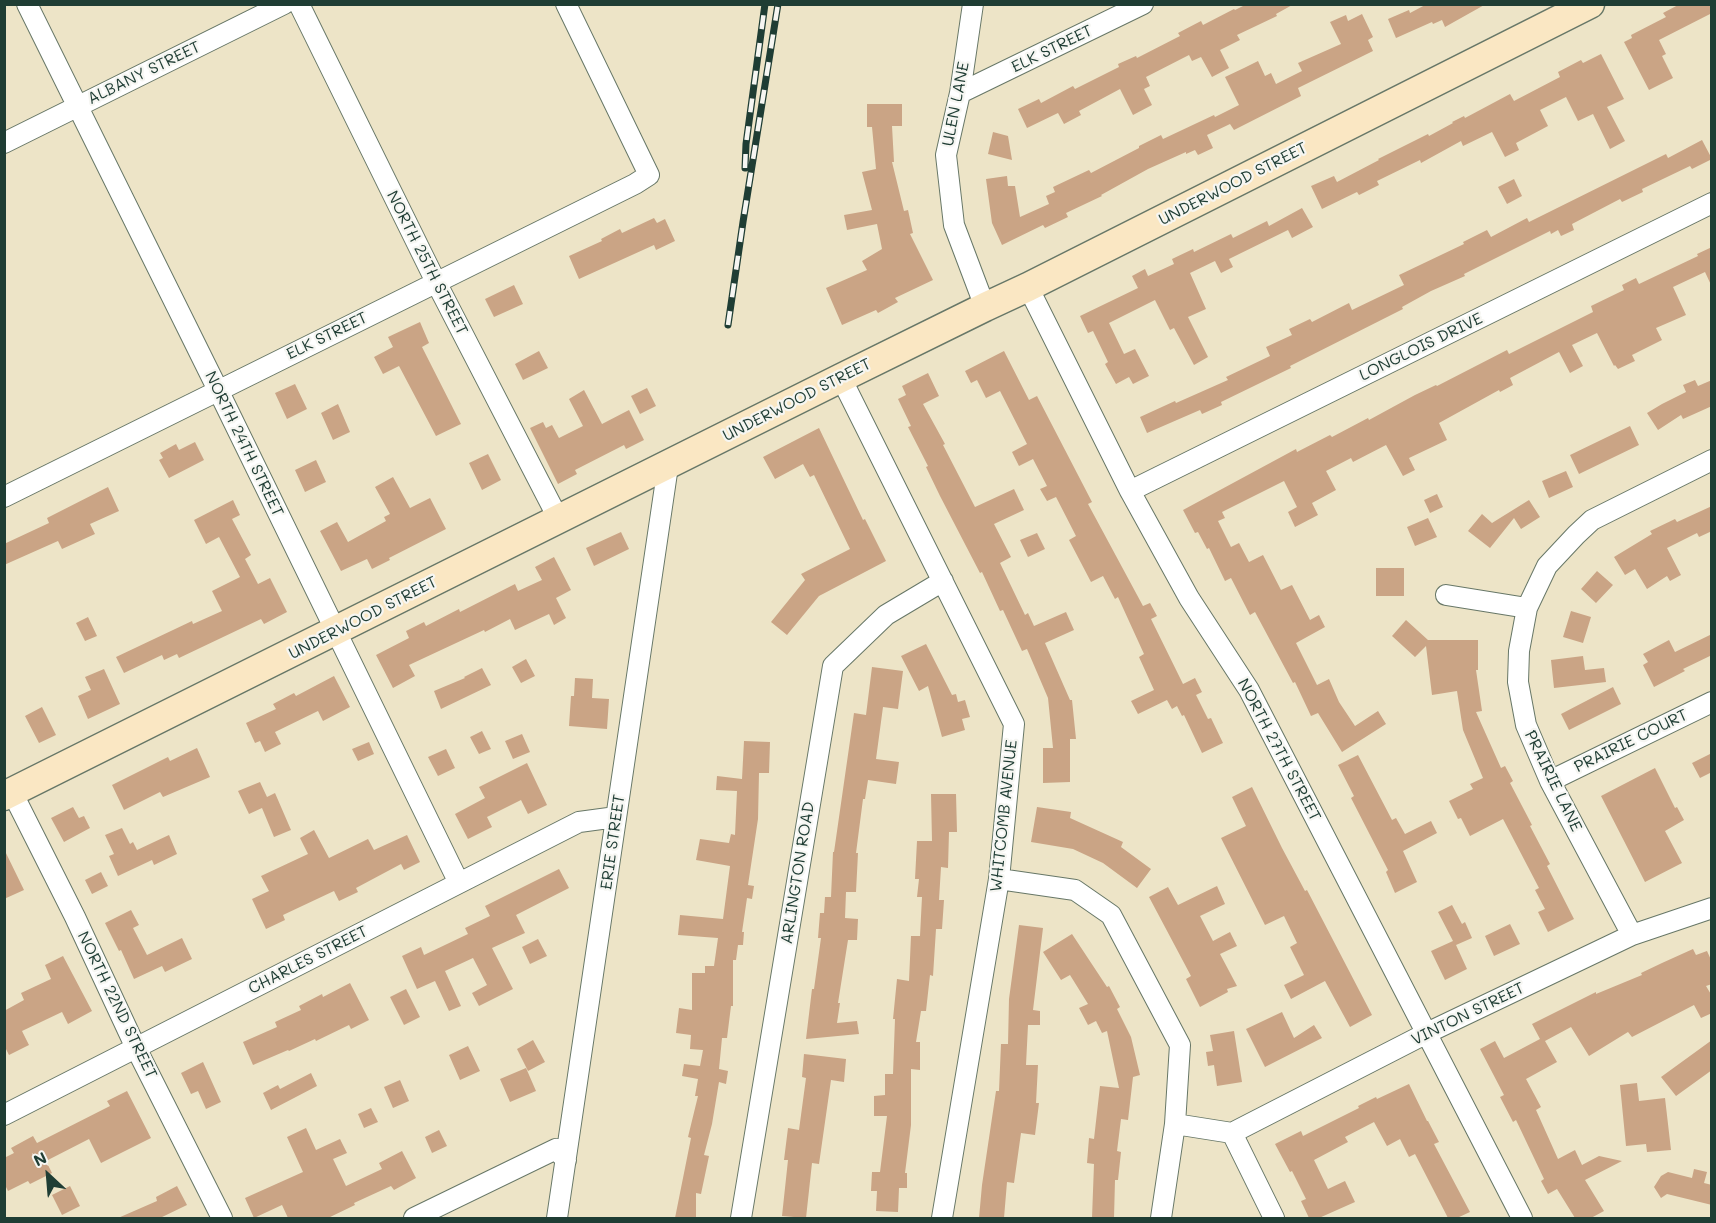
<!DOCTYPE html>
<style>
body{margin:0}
#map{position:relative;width:1716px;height:1223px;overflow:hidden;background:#ede4c7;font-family:Mali,sans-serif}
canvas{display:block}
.frame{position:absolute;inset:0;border:6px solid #1f3d34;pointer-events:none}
.north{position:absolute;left:18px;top:1145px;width:60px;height:60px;-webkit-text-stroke:4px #f6f6f2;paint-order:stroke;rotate:334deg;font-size:16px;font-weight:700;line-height:24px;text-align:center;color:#1f3d34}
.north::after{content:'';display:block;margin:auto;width:21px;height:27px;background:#1f3d34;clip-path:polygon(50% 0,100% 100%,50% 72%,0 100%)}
</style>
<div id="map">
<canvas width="1716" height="1223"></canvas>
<div class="frame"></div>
<div class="north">N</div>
</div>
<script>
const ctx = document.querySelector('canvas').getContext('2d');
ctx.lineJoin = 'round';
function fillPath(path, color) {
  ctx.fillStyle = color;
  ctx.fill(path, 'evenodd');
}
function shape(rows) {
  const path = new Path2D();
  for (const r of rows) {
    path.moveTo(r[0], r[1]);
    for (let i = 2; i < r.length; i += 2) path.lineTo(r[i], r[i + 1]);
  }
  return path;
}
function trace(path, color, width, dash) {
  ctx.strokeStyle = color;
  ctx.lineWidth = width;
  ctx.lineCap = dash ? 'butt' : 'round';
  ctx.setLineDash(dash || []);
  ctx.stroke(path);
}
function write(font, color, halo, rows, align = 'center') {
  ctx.font = font + ' Mali,sans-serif';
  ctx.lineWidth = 4.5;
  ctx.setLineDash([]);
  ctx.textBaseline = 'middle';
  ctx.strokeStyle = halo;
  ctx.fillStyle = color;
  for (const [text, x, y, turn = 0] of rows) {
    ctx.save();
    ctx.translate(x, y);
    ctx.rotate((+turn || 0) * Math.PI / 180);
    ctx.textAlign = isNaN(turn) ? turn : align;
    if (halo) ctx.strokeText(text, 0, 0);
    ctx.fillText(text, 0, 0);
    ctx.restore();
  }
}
fillPath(shape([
 [1247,4,1294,4,1276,14,1277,16,1237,35,1240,40,1220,50,1229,68,1212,77,1201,57,1192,61,1189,55,1146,77,1150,86,1144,89,1152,105,1133,115,1120,89,1079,111,1081,115,1064,124,1058,113,1027,128,1018,109,1039,99,1041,103,1073,86,1075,89,1119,67,1118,64,1136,56,1137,58,1180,36,1178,33,1201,21,1203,25,1234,9,1235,10],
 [1427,4,1486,4,1445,27,1442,20,1433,24,1432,22,1396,38,1388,19,1409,10,1410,13],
 [1680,4,1712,4,1712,13,1659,40,1666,54,1662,56,1673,78,1649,90,1624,42,1632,38,1631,35,1666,17,1663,13],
 [1362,14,1373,37,1368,40,1373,51,1298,88,1301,96,1234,130,1230,124,1207,135,1213,148,1198,155,1195,150,1186,154,1186,152,1148,169,1101,195,1102,196,1066,213,1068,217,1045,228,1043,225,1002,245,992,223,986,179,1007,176,1008,186,1015,186,1020,217,1049,204,1046,196,1055,192,1053,187,1089,170,1091,173,1139,148,1139,146,1161,135,1163,139,1214,115,1215,117,1239,105,1225,77,1244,68,1258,61,1265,76,1271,73,1276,84,1302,71,1298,63,1341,44,1330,22,1346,15,1348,21],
 [1601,54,1624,99,1607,107,1625,141,1610,149,1593,114,1578,121,1566,97,1540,110,1548,126,1516,143,1519,150,1505,157,1492,132,1463,146,1461,141,1421,163,1420,160,1377,181,1379,185,1359,195,1357,192,1322,209,1311,186,1334,176,1337,182,1379,160,1378,159,1428,134,1429,136,1453,123,1452,122,1464,116,1465,118,1510,94,1514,101,1560,77,1558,72,1581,60,1583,63],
 [867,104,902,104,902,126,892,126,894,162,892,162,904,211,908,210,913,233,910,234,933,280,895,298,898,302,878,313,876,310,842,325,826,288,867,270,862,261,882,249,877,224,847,230,844,215,872,210,862,172,876,169,872,127,867,127],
 [993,132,1008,136,1012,160,988,154],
 [1702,140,1712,159,1692,169,1690,166,1642,189,1643,192,1622,202,1620,199,1572,224,1574,230,1561,236,1558,230,1551,234,1550,231,1464,274,1465,276,1431,291,1402,307,1403,309,1290,366,1291,368,1221,402,1222,405,1202,414,1200,410,1147,433,1140,417,1175,401,1176,403,1228,380,1226,377,1270,356,1266,347,1292,335,1289,329,1310,319,1312,322,1349,303,1352,310,1404,285,1399,275,1464,244,1463,242,1487,230,1491,237,1527,218,1529,222,1666,154,1668,158],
 [1514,179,1522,196,1507,204,1498,187],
 [1302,208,1313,227,1292,238,1288,230,1229,259,1233,267,1221,273,1215,261,1190,273,1206,309,1188,317,1208,357,1194,365,1174,328,1170,330,1155,300,1109,323,1124,354,1135,349,1149,376,1133,384,1129,377,1116,384,1105,364,1108,362,1093,331,1088,333,1080,316,1138,288,1132,276,1145,269,1148,276,1174,264,1172,259,1193,249,1194,252,1231,234,1233,238,1267,221,1269,226],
 [654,218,657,223,665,219,675,241,656,250,654,245,579,279,569,256,602,241,601,239,620,229,622,233],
 [1712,247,1712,287,1705,272,1673,287,1686,315,1656,328,1662,340,1632,355,1635,361,1618,369,1615,365,1614,366,1597,333,1572,345,1583,366,1570,373,1559,352,1510,378,1513,385,1500,392,1499,390,1439,423,1447,440,1409,458,1415,470,1403,476,1386,445,1353,462,1351,458,1326,471,1336,490,1312,503,1318,515,1295,527,1288,512,1297,507,1284,481,1222,512,1225,518,1218,521,1231,547,1239,543,1249,562,1263,555,1281,590,1292,585,1310,620,1319,615,1325,627,1296,643,1317,685,1329,679,1339,702,1355,726,1378,711,1386,724,1342,752,1318,713,1311,716,1295,682,1293,683,1255,612,1250,615,1231,578,1225,581,1209,548,1207,549,1198,532,1195,533,1183,510,1296,449,1297,452,1330,435,1332,437,1368,418,1369,420,1415,395,1436,385,1437,386,1507,350,1509,354,1593,312,1591,306,1624,290,1622,285,1636,278,1639,284,1698,256,1697,254],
 [514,285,523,304,494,317,485,299],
 [420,322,429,343,422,347,461,424,436,436,399,366,383,374,374,357,393,347,388,337],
 [539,351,548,368,523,380,515,364],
 [1004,351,1029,400,1037,396,1092,502,1088,504,1143,606,1150,603,1157,616,1151,619,1183,684,1195,678,1202,692,1196,695,1208,719,1211,718,1223,743,1202,753,1184,715,1182,716,1177,706,1172,709,1167,700,1138,714,1131,701,1154,690,1139,657,1144,654,1118,597,1115,599,1103,576,1091,582,1069,540,1076,536,1056,497,1047,501,1040,489,1047,486,1033,459,1019,466,1012,452,1027,444,1000,391,986,398,977,380,971,383,965,371],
 [928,373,939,396,923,404,945,444,943,445,975,507,1014,489,1024,510,994,524,1011,557,1000,563,1025,615,1028,613,1034,626,1066,612,1074,630,1045,643,1070,700,1072,700,1076,739,1070,739,1070,782,1043,783,1043,748,1053,748,1048,698,1027,649,1022,651,1003,610,1000,611,982,572,980,573,940,496,926,467,928,466,908,427,911,426,898,399,906,395,902,386],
 [1695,380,1698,386,1712,380,1712,406,1683,419,1681,415,1658,430,1647,413,1662,404,1686,392,1683,385],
 [295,384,307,409,287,419,275,393],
 [647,388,656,406,640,414,631,396],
 [584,390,602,424,629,410,644,440,626,449,624,445,575,470,577,474,558,484,530,428,543,422,546,428,552,425,559,438,583,426,569,399],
 [338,404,350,432,333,440,321,413],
 [1630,426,1639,445,1579,474,1570,455],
 [819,428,863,520,865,519,886,561,819,596,787,635,771,622,805,580,801,574,850,549,814,475,810,477,803,464,775,479,763,457],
 [195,442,204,460,169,478,159,460,163,458,160,453,176,444,179,450],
 [488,454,501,480,482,490,469,463],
 [316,460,326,482,305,492,295,470],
 [1566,471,1573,487,1549,498,1542,481],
 [393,477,410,508,430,498,446,529,389,558,390,560,372,569,367,559,341,571,320,531,337,522,348,542,386,521,384,517,390,514,375,487],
 [108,487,119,511,90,524,95,534,62,549,58,541,4,565,4,544,49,523,47,518],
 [1437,494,1443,507,1430,513,1424,500],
 [233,500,240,515,232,519,251,555,245,559,258,584,270,578,287,612,264,624,261,619,179,658,177,654,164,660,162,655,124,673,116,657,192,621,193,624,222,611,212,591,240,577,219,537,206,544,194,520],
 [1529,500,1540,517,1521,529,1514,518,1490,548,1468,531,1482,514,1492,523],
 [1712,506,1712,531,1699,537,1697,533,1667,548,1681,575,1670,581,1667,576,1647,589,1635,569,1625,575,1614,557,1652,534,1650,531,1675,519,1677,522],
 [1428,518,1437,537,1415,546,1407,527],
 [621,532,629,549,594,566,586,548],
 [1037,533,1045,549,1028,557,1020,540],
 [554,557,571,590,556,598,566,618,554,625,549,614,515,630,510,619,485,632,484,630,409,665,415,676,393,688,376,655,409,638,406,631,424,622,426,626,459,609,460,612,515,584,518,591,542,580,535,567],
 [1376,568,1404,568,1404,596,1376,596],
 [1597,571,1613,585,1596,603,1581,589],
 [1571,611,1591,617,1583,643,1563,637],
 [88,617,97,636,85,641,76,623],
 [1406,620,1428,640,1478,640,1478,670,1476,670,1482,711,1476,712,1501,768,1505,766,1513,781,1510,783,1532,825,1530,826,1550,864,1547,866,1574,919,1548,932,1538,912,1545,909,1535,890,1539,888,1503,819,1470,836,1461,818,1458,819,1449,801,1473,789,1470,784,1483,778,1463,730,1457,691,1432,695,1426,646,1415,657,1392,636],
 [1712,634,1712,655,1683,669,1685,671,1654,687,1643,665,1648,662,1643,654,1669,640,1675,652],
 [926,644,952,695,956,694,958,702,965,700,970,717,962,719,965,730,942,737,928,686,919,691,901,656],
 [1583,656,1585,670,1604,668,1606,682,1554,688,1551,660],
 [526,659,535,676,521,683,512,667],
 [872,667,903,671,898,709,883,707,876,759,899,762,896,784,868,780,865,799,863,799,856,853,858,853,856,892,846,892,845,918,858,919,857,940,848,940,838,1003,840,1003,837,1023,857,1021,859,1034,806,1039,812,989,814,989,821,938,818,938,820,913,824,913,825,897,831,897,833,852,834,852,854,713,866,715],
 [482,668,491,685,441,709,434,691,465,678,464,677],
 [104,669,120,704,88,719,78,696,91,690,85,677],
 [334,676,350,707,323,721,318,711,275,732,281,744,265,752,260,741,255,743,246,723,276,709,273,704,294,693,296,696],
 [575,678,593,679,592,698,609,699,607,729,569,726,571,696,574,696],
 [1613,687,1621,704,1569,730,1561,714],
 [42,707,56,735,39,743,25,716],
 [482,731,491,749,479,754,470,737],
 [522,734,530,752,513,759,505,741],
 [744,741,770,742,769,773,759,773,758,819,748,885,754,886,752,899,747,898,742,932,744,932,743,945,738,945,736,960,733,960,733,1006,731,1006,727,1038,722,1038,719,1069,728,1071,726,1084,719,1082,712,1124,704,1155,709,1156,701,1194,696,1193,696,1218,675,1218,691,1138,688,1137,698,1096,695,1096,698,1079,682,1076,684,1064,700,1066,703,1050,690,1049,691,1035,676,1033,679,1008,692,1010,692,973,705,973,705,966,714,966,718,938,678,935,680,915,723,919,730,866,696,860,700,839,729,843,731,834,735,835,737,791,716,790,717,776,742,779],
 [369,742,374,754,358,761,352,749],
 [197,748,210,777,163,797,160,792,124,810,112,785,168,757,170,761],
 [446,749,455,768,438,776,428,757],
 [1712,753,1712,772,1700,778,1692,763],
 [1358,755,1392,820,1396,818,1405,834,1431,821,1437,833,1403,851,1417,882,1395,893,1386,872,1388,870,1351,798,1354,796,1338,765],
 [527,763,547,805,528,814,521,800,487,817,492,827,468,839,455,814,485,798,479,787],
 [1655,768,1675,808,1677,807,1684,820,1665,831,1682,863,1645,882,1601,796],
 [260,782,267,797,275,793,291,830,274,837,262,808,249,814,238,791],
 [1252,787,1282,848,1305,891,1307,890,1372,1015,1350,1027,1325,981,1291,999,1284,985,1304,975,1290,947,1297,943,1284,916,1265,925,1221,838,1246,826,1232,797],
 [931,794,956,794,957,832,949,832,948,868,941,867,939,900,944,900,942,929,936,929,933,976,930,975,926,1011,921,1011,916,1042,920,1042,920,1070,911,1069,911,1125,905,1173,907,1173,907,1188,899,1188,898,1212,876,1211,877,1191,871,1191,872,1172,880,1172,887,1116,874,1116,874,1096,885,1095,885,1074,893,1074,895,1019,893,1019,897,979,909,981,911,936,920,936,922,897,917,897,919,879,915,879,917,841,932,841],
 [73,807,79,818,84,816,90,828,64,842,51,818],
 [1037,807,1071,812,1070,818,1123,842,1121,847,1151,869,1137,888,1103,863,1073,849,1031,842],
 [122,828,130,844,133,842,137,850,169,835,177,854,154,865,152,860,118,876,109,856,114,854,105,835],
 [314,830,329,858,368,839,374,850,407,835,420,862,404,870,401,864,356,888,358,892,339,901,334,891,283,915,285,920,266,929,252,899,269,891,261,876,308,854,300,838],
 [4,849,24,890,4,899],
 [559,869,569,888,516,915,525,933,492,948,513,989,479,1006,472,993,487,985,473,958,445,971,461,1006,449,1011,435,981,417,989,402,956,421,947,424,955,468,934,465,928,490,916,485,906],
 [101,872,108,886,92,894,85,880],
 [1217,886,1225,904,1200,916,1213,941,1230,932,1237,946,1220,954,1237,986,1227,989,1228,992,1200,1007,1186,979,1191,976,1149,897,1168,887,1178,905],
 [1452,905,1462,924,1465,922,1472,938,1456,945,1467,969,1445,980,1431,951,1453,941,1438,912],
 [131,910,139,925,133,928,147,955,182,938,192,959,165,972,162,966,134,979,121,950,119,951,105,923],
 [1510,924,1520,944,1494,956,1485,936],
 [1019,925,1043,928,1033,1010,1040,1011,1040,1025,1028,1025,1026,1065,1038,1065,1036,1103,1039,1103,1035,1135,1021,1133,1014,1183,1007,1182,1004,1218,979,1218,982,1185,996,1091,999,1091,1001,1044,1008,1044,1009,999],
 [1072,934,1107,987,1109,986,1120,1007,1117,1009,1131,1037,1140,1075,1133,1077,1128,1120,1121,1119,1117,1151,1121,1152,1118,1180,1115,1180,1114,1218,1092,1218,1094,1164,1087,1163,1089,1138,1094,1139,1100,1086,1119,1088,1107,1031,1102,1033,1096,1021,1088,1025,1079,1008,1088,1004,1070,975,1061,980,1043,952],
 [538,939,547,956,530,964,522,947],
 [1693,949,1696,955,1707,951,1712,962,1712,984,1706,986,1712,996,1712,1013,1701,1018,1694,1005,1632,1037,1628,1032,1589,1056,1571,1027,1545,1041,1557,1062,1526,1079,1541,1107,1536,1110,1558,1159,1575,1150,1582,1165,1599,1156,1622,1161,1585,1180,1604,1211,1591,1218,1575,1218,1557,1189,1548,1194,1541,1181,1544,1179,1516,1120,1513,1122,1500,1097,1504,1095,1480,1049,1495,1041,1504,1058,1540,1039,1532,1024,1596,992,1596,994,1642,975,1641,973,1662,963],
 [63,956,92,1011,68,1024,62,1012,22,1031,29,1045,9,1055,4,1045,4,1011,24,1000,21,993,51,979,45,965],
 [350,983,369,1020,351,1029,349,1025,316,1041,315,1039,289,1051,288,1050,253,1065,243,1042,277,1027,275,1022,301,1010,299,1006,322,994,323,997],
 [406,989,420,1017,404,1025,390,997],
 [1282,1012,1294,1038,1314,1025,1322,1038,1265,1067,1246,1029],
 [1234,1031,1242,1082,1217,1086,1214,1065,1208,1066,1206,1052,1213,1051,1210,1035],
 [533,1040,545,1062,528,1071,517,1049],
 [1712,1040,1712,1070,1676,1096,1661,1077],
 [468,1046,480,1071,460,1080,449,1055],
 [804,1054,846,1059,844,1082,831,1080,819,1164,812,1163,806,1218,782,1216,788,1160,784,1160,788,1128,799,1130,806,1078,802,1077],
 [203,1062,221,1102,206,1109,198,1091,191,1094,181,1073],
 [526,1068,536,1091,510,1102,500,1079],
 [311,1073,317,1086,271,1110,263,1093,278,1085,280,1089],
 [400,1080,409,1101,393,1108,384,1087],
 [1637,1083,1639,1101,1665,1098,1671,1150,1647,1152,1646,1144,1626,1146,1620,1085],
 [1409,1084,1427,1121,1428,1121,1439,1142,1434,1144,1470,1212,1457,1218,1448,1218,1415,1154,1409,1157,1400,1139,1387,1146,1374,1122,1345,1137,1348,1142,1314,1160,1328,1189,1345,1181,1355,1202,1319,1218,1309,1218,1301,1201,1306,1199,1292,1171,1290,1172,1275,1144,1301,1131,1303,1136,1359,1108,1358,1106,1376,1097,1377,1099],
 [127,1091,151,1138,101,1163,89,1139,46,1161,52,1173,30,1184,28,1181,8,1191,4,1183,4,1158,14,1153,11,1148,33,1136,37,1143,110,1106,107,1101],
 [371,1108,378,1122,364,1128,358,1114],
 [306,1128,316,1150,340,1139,347,1153,333,1159,346,1186,382,1169,379,1163,402,1151,416,1178,394,1190,391,1186,354,1203,355,1205,328,1218,288,1218,282,1205,254,1218,245,1198,303,1172,287,1137],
 [439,1130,447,1146,432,1153,425,1137],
 [1694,1169,1707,1172,1704,1183,1712,1185,1712,1205,1667,1194,1661,1198,1654,1187,1661,1176,1668,1172,1692,1178],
 [70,1186,80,1206,62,1215,52,1195],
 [177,1186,187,1205,160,1218,118,1218,157,1201,156,1197]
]), '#caa485');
const street = shape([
 [27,4,218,390,459,883],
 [299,4,436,282,559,520],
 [973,4,960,93,946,155,954,225,985,307],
 [960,93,1143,4],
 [4,143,284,4],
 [1028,287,1130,491,1189,598,1249,690,1522,1218],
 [841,378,1014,724,999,879,942,1218],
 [1130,491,1712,203],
 [4,497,635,184,649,175,566,4],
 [1446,595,1527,608],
 [1550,781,1712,702],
 [12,792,75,917,136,1048,222,1218],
 [999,879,1075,890,1111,915,1180,1045,1175,1124,1161,1218],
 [1632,935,1550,781,1526,725,1518,682,1519,651,1527,608,1547,566,1576,535,1592,520,1712,460],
 [4,1115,579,822,616,817],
 [1175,1124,1232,1133,1274,1218],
 [1232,1133,1427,1033,1632,935,1712,908],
 [414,1218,556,1149,566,1160],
 [557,1218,668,466],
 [741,1218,833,666,886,615,943,581]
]);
const secondary = shape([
 [4,796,841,378,985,307,1028,287,1590,4]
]);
trace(street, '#677767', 22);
trace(secondary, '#677767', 31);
trace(street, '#fff', 20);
trace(secondary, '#fae7c3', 28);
const rail = shape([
 [745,168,746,144,765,4],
 [728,325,743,222,778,4]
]);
trace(rail, '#1f3d34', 7);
trace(rail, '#f6f6f2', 4.5, [14]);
write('16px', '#1f3d34', '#f6f6f2', [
 ["ELK STREET",1052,49,-26],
 ["ALBANY STREET",144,73,-26],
 ["ULEN LANE",956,104,-79],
 ["UNDERWOOD STREET",1233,184,-27],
 ["NORTH 25TH STREET",427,263,63],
 ["ELK STREET",327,336,-26],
 ["LONGLOIS DRIVE",1421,347,-26],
 ["UNDERWOOD STREET",797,400,-27],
 ["NORTH 24TH STREET",244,444,64],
 ["UNDERWOOD STREET",363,618,-27],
 ["PRAIRIE COURT",1631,741,-26],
 ["NORTH 27TH STREET",1279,750,62],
 ["PRAIRIE LANE",1553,781,64],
 ["WHITCOMB AVENUE",1004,816,-84],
 ["ERIE STREET",613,842,-82],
 ["ARLINGTON ROAD",798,873,-81],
 ["CHARLES STREET",308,960,-27],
 ["NORTH 22ND STREET",117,1005,64],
 ["VINTON STREET",1468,1014,-26]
]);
</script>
